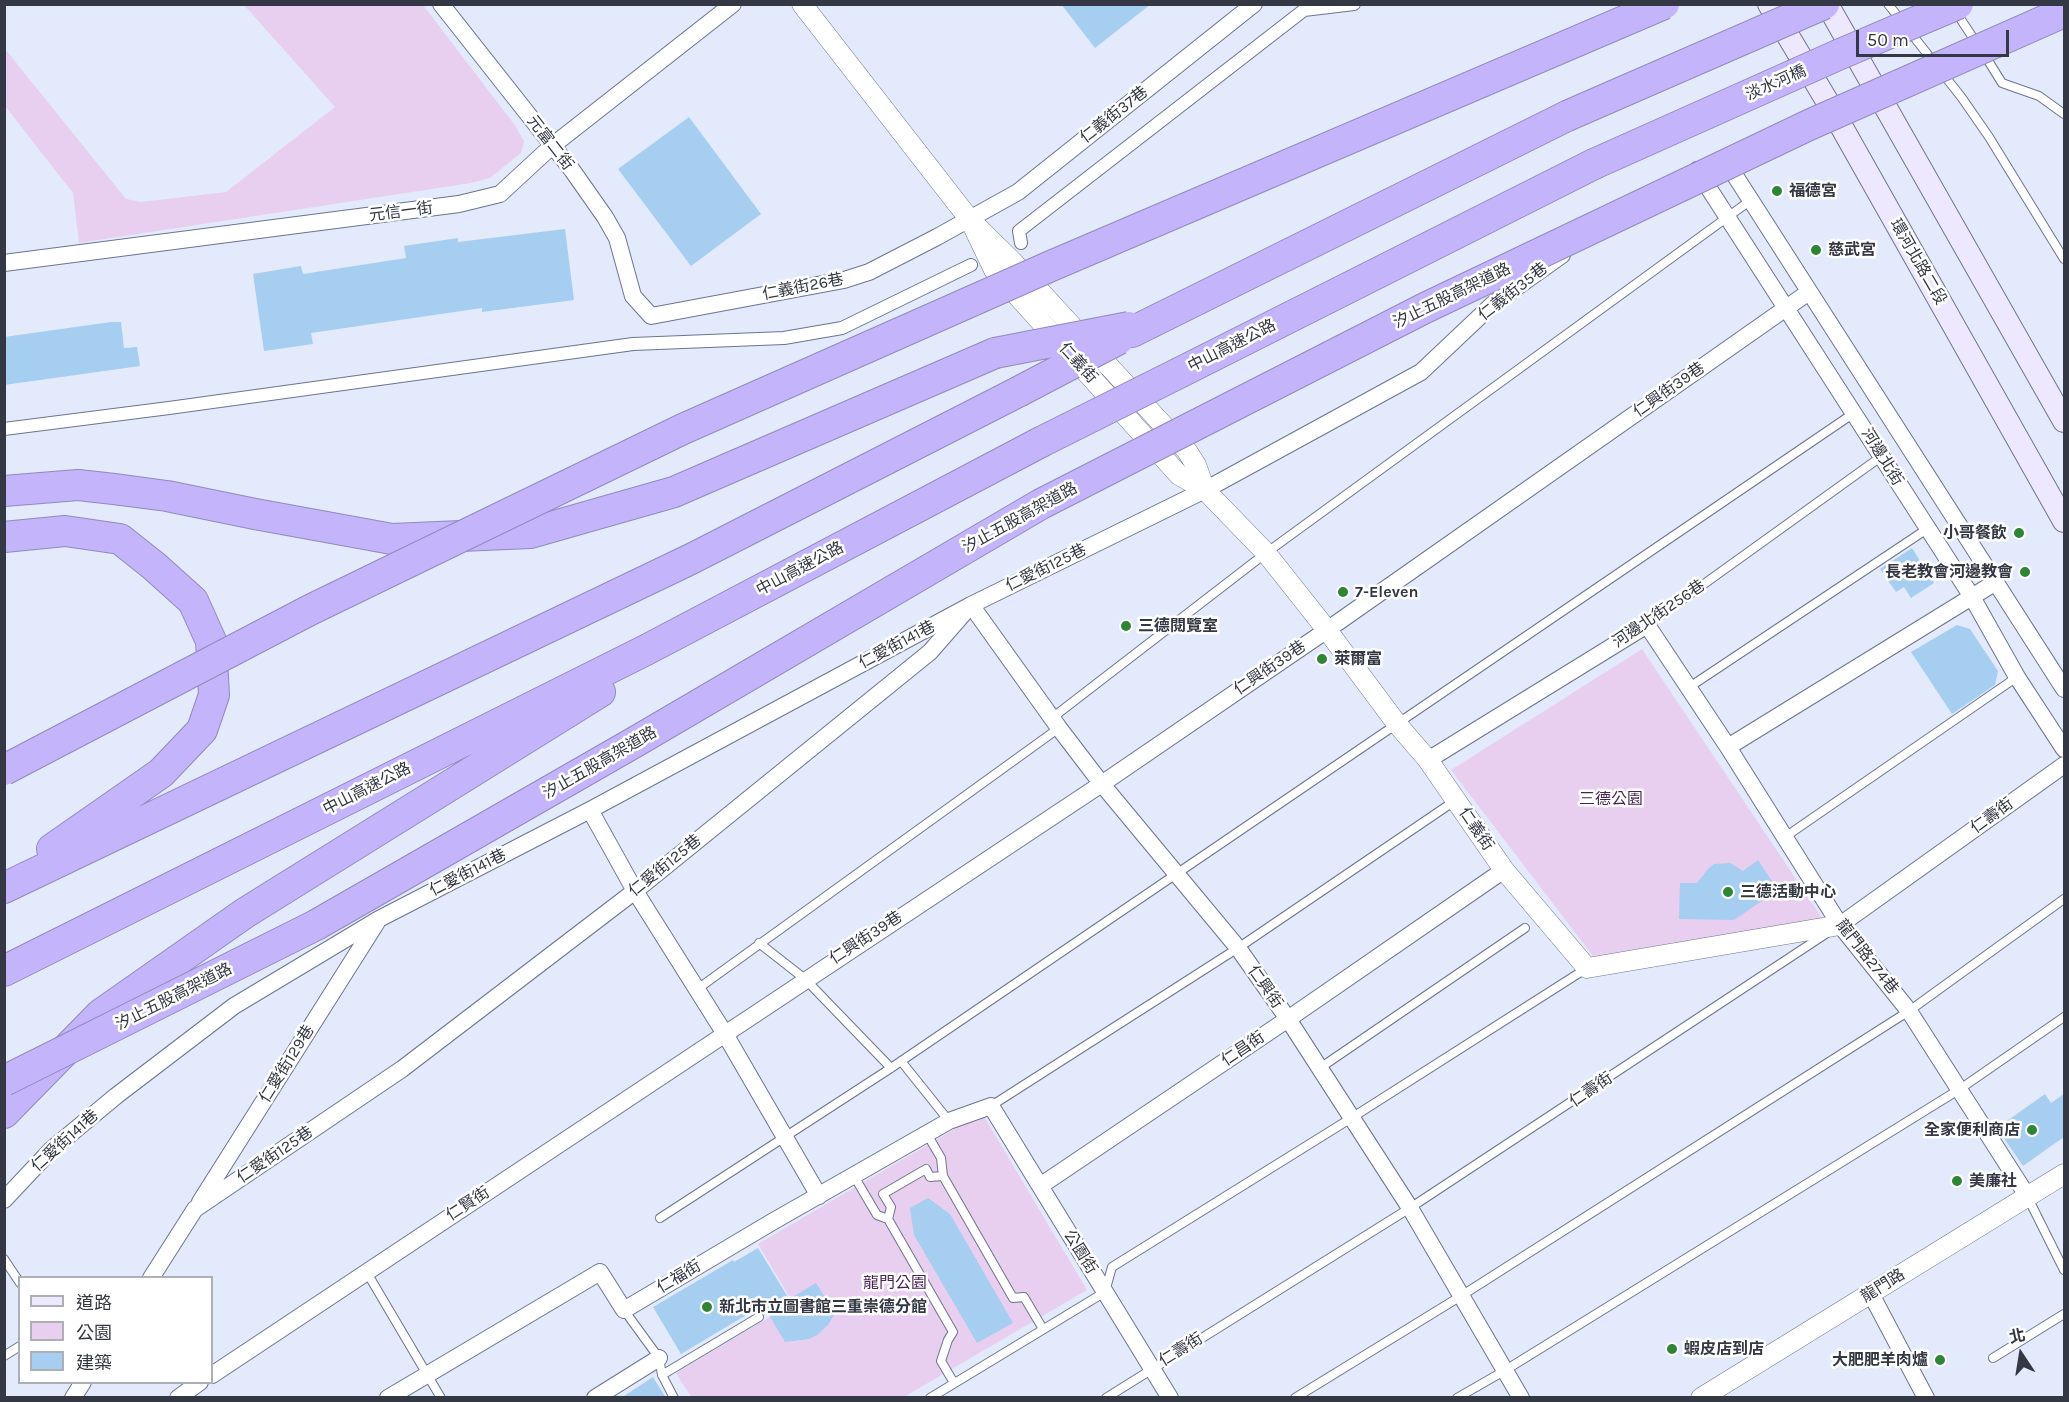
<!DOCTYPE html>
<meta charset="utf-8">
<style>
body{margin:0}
#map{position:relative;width:2069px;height:1402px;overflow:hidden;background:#e3eafc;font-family:Karla,"Noto Sans TC",sans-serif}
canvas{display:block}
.frame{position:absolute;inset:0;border:6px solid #343844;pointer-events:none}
.legend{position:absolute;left:18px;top:1276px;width:195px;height:108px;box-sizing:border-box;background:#fff;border:2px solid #aeafb4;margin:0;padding:8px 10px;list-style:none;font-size:18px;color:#343844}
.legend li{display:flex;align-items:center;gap:12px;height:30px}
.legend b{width:30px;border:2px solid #aeafb4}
.north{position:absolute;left:1991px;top:1324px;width:60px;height:60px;-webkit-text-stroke:4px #fff;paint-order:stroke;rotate:348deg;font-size:16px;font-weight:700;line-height:24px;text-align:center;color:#343844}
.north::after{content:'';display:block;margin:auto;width:21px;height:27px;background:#343844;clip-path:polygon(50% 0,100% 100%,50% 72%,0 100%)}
.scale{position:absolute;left:1856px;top:30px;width:153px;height:27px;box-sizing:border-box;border:3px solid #343844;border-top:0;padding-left:8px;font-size:18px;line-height:21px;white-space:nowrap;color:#343844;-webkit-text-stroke:4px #fff;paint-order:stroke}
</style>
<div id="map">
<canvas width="2069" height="1402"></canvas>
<div class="frame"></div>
<ul class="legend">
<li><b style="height:8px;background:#ede8fe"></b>道路</li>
<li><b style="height:16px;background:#e8cfef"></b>公園</li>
<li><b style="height:16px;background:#a6cef0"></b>建築</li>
</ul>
<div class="north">北</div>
<div class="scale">50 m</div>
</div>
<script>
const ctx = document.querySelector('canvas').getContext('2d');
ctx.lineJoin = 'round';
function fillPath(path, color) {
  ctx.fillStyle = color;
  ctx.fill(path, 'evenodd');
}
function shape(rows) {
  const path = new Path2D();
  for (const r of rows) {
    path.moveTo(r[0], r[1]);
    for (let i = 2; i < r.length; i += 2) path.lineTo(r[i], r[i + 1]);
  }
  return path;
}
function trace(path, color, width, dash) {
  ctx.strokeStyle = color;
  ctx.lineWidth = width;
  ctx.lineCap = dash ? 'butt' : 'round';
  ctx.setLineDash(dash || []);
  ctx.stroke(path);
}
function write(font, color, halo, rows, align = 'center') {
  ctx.font = font + ' Karla,"Noto Sans TC",sans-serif';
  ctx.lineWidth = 5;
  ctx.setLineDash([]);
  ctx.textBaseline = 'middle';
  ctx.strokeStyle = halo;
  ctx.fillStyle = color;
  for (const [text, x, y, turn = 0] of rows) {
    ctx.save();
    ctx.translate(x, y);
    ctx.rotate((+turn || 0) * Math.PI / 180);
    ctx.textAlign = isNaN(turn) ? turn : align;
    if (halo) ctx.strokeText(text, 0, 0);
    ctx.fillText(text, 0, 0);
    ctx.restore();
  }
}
fillPath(shape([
 [244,5,423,5,514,124,524,141,521,153,490,178,471,183,79,243,73,193,5,106,5,49,126,199,141,202,226,192,335,107],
 [1642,649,1824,921,1593,956,1451,770],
 [982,1113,1087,1290,904,1397,691,1397,676,1373,793,1303,758,1244]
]), '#e8cfef');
fillPath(shape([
 [1061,4,1151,4,1095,48],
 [689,117,761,214,691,266,618,169],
 [565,229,574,300,482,312,482,308,311,333,313,344,264,351,253,274,301,266,303,274,406,258,404,246,458,238,458,242],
 [111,322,121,322,124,348,137,347,140,366,4,385,4,337],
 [1912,548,1934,583,1911,598,1904,587,1896,592,1880,569],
 [1957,625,1970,629,1998,671,1995,685,1952,714,1911,652],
 [1758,860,1778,890,1734,920,1679,919,1680,883,1697,883,1708,869,1714,864,1730,863,1743,871],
 [2045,1094,2051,1103,2064,1094,2064,1137,2023,1166,1997,1128],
 [928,1198,950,1214,1013,1323,977,1343,914,1235,910,1208],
 [758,1248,789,1299,816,1283,835,1313,828,1325,817,1335,809,1339,785,1342,763,1305,681,1354,653,1307,733,1260,734,1262],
 [653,1377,666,1398,621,1398]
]), '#a6cef0');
const service = shape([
 [1888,4,1962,98,1989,137,2064,259],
 [1956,12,1977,44],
 [1984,54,2002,83,2039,96,2064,114],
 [1647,625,1882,456],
 [1688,688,1927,529],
 [1052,718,1266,553,1751,200],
 [1785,837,2017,677],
 [759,943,805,979,891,1068],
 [696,990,1059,728],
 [901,1061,949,1121],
 [1320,1068,1525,928],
 [991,1106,1238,948,1456,800],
 [927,1134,941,1158,943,1176],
 [854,1176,877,1215,888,1219],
 [2028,1198,2064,1270],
 [660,1218,891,1068,1854,413],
 [4,1259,20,1283],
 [366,1271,441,1398],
 [624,1310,659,1358,662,1375,674,1398],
 [4,1356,20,1346],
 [1993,1358,2064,1314],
 [662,1375,759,1317],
 [954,1383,941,1361,948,1340,953,1332,888,1219,891,1207,883,1194,926,1169,930,1177,943,1176,1013,1298,1024,1297,1043,1329],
 [930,1398,1105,1292,1112,1267,1353,1117,1587,968],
 [1106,1398,1410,1208,1827,933],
 [1295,1398,1461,1296,1909,1011,2064,899],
 [1457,1398,1504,1371,1960,1089,2064,1017]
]);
const pedestrian = shape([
 [1021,243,1019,231,1304,10,1354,4],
 [4,429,169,408,633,344,784,338,842,328,971,265]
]);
const minor = shape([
 [441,4,572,170,605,217,617,238,633,296,651,316,844,280,869,272,937,237,1018,192,1254,4],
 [1725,160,2064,689],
 [1697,170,1972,597,2017,677,2064,749],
 [4,263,459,204,500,194,552,146,733,4],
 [1728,747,1996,582],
 [1428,760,1647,625,1728,747,1840,925,1909,1011,2028,1197],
 [590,810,635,891,725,1034,819,1196],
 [1840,925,2064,765],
 [1040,1186,1288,1019,1504,870],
 [4,1200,51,1150,116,1096,234,1006,379,919,590,810,971,605,1059,728,1101,783,1238,948,1288,1019,1410,1208,1521,1398],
 [200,1202,377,922],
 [151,1278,195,1209,402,1069,635,891,930,652,971,605,1205,490,1421,372,1493,304,1562,255],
 [1871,1294,1926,1398],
 [212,1375,1106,781,1327,630,1809,292],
 [73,1398,83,1382],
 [178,1398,200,1382],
 [388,1398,600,1272,624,1310,772,1222,949,1121,991,1106,1170,1398],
 [595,1398,659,1358]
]);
const tertiary = shape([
 [802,4,970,220,1013,262,1187,451,1196,465,1205,490],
 [970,220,994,270,1179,475,1205,490,1266,553,1327,630,1397,724,1428,760,1504,870,1587,968,1840,925],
 [1701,1398,2064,1174]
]);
const secondary = shape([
 [1769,4,1827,101,2064,521],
 [1827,4,2064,421]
]);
const motorway = shape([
 [1132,332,1567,116],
 [1181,372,1594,164],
 [4,491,78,485,114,489,167,496,255,514,392,539,530,533,674,492,995,353],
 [4,537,65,531,120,539,154,566,193,601,211,641,214,695,202,730,161,773,52,849],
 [4,888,691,559,1018,392],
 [4,971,646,650,1041,442],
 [4,1113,101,1014,245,913,600,692]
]);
trace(service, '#6c758f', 10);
trace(pedestrian, '#6c758f', 14);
trace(minor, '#6c758f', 18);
trace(tertiary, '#6c758f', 21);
trace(secondary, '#6c758f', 24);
trace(motorway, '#9289bc', 32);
trace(service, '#fff', 8);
trace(pedestrian, '#fff', 12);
trace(minor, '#fff', 16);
trace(tertiary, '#fff', 20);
trace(secondary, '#ede8fe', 22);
trace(motorway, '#c4b4fc', 30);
const motorwayBridge = shape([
 [1567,116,1824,4],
 [1594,164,1838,55,1958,4],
 [995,353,1129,327],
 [1018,392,1119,339],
 [1041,442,1181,372],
 [4,770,310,610,683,429,1051,266,1664,4],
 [4,1081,316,925,635,742,1041,504,1425,308,1809,125,2064,12]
]);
trace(motorwayBridge, '#9289bc', 32, []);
trace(motorwayBridge, '#c4b4fc', 30);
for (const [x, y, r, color] of [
 [1777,191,6,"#2e8534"],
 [1816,250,6,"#2e8534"],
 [2019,533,6,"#2e8534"],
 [2025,572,6,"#2e8534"],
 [1343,592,6,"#2e8534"],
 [1126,626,6,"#2e8534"],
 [1322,659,6,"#2e8534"],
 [1728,892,6,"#2e8534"],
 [2032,1130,6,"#2e8534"],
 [1957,1181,6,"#2e8534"],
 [707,1307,6,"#2e8534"],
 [1672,1349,6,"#2e8534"],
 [1940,1360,6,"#2e8534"]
]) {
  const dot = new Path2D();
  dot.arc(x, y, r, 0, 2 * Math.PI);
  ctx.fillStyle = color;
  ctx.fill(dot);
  trace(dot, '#fff', 2);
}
write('16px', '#343844', '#fff', [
 ["淡水河橋",1776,83,-24],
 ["仁義街37巷",1114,115,-38],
 ["元富二街",550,143,52],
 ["元信一街",401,212,-7],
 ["環河北路二段",1918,262,60],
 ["仁義街26巷",803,287,-11],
 ["仁義街35巷",1513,292,-38],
 ["汐止五股高架道路",1452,296,-26],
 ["中山高速公路",1232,346,-27],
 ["仁義街",1078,363,48],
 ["仁興街39巷",1669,390,-35],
 ["河邊北街",1882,457,58],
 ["汐止五股高架道路",1020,518,-29],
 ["仁愛街125巷",1046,568,-26],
 ["中山高速公路",800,569,-28],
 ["河邊北街256巷",1659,614,-34],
 ["仁愛街141巷",897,645,-28],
 ["仁興街39巷",1270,668,-34],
 ["汐止五股高架道路",600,763,-30],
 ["中山高速公路",367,789,-27],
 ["仁壽街",1992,816,-36],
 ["仁義街",1476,829,56],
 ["仁愛街125巷",665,866,-39],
 ["仁愛街141巷",468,873,-27],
 ["仁興街39巷",866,938,-33],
 ["龍門路274巷",1867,957,52],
 ["仁興街",1265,987,55],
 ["汐止五股高架道路",174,997,-27],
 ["仁昌街",1243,1049,-34],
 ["仁愛街129巷",287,1064,-58],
 ["仁壽街",1591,1090,-34],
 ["仁愛街141巷",65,1141,-42],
 ["仁愛街125巷",275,1155,-34],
 ["仁賢街",468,1204,-33],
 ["公園街",1080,1252,58],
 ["仁福街",679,1277,-31],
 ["龍門路",1883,1286,-32],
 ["仁壽街",1181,1350,-32]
]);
write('bold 16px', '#343844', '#fff', [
 ["福德宮",1789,191],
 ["慈武宮",1828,250],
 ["小哥餐飲",2007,533,"right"],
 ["長老教會河邊教會",2013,572,"right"],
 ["7-Eleven",1355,592],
 ["三德閱覽室",1138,626],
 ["萊爾富",1334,659],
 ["三德活動中心",1740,892],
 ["全家便利商店",2020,1130,"right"],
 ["美廉社",1969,1181],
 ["新北市立圖書館三重崇德分館",719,1307],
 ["蝦皮店到店",1684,1349],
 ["大肥肥羊肉爐",1928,1360,"right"]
], 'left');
write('16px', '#4a2354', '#fff', [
 ["三德公園",1611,799],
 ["龍門公園",895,1283]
]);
</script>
